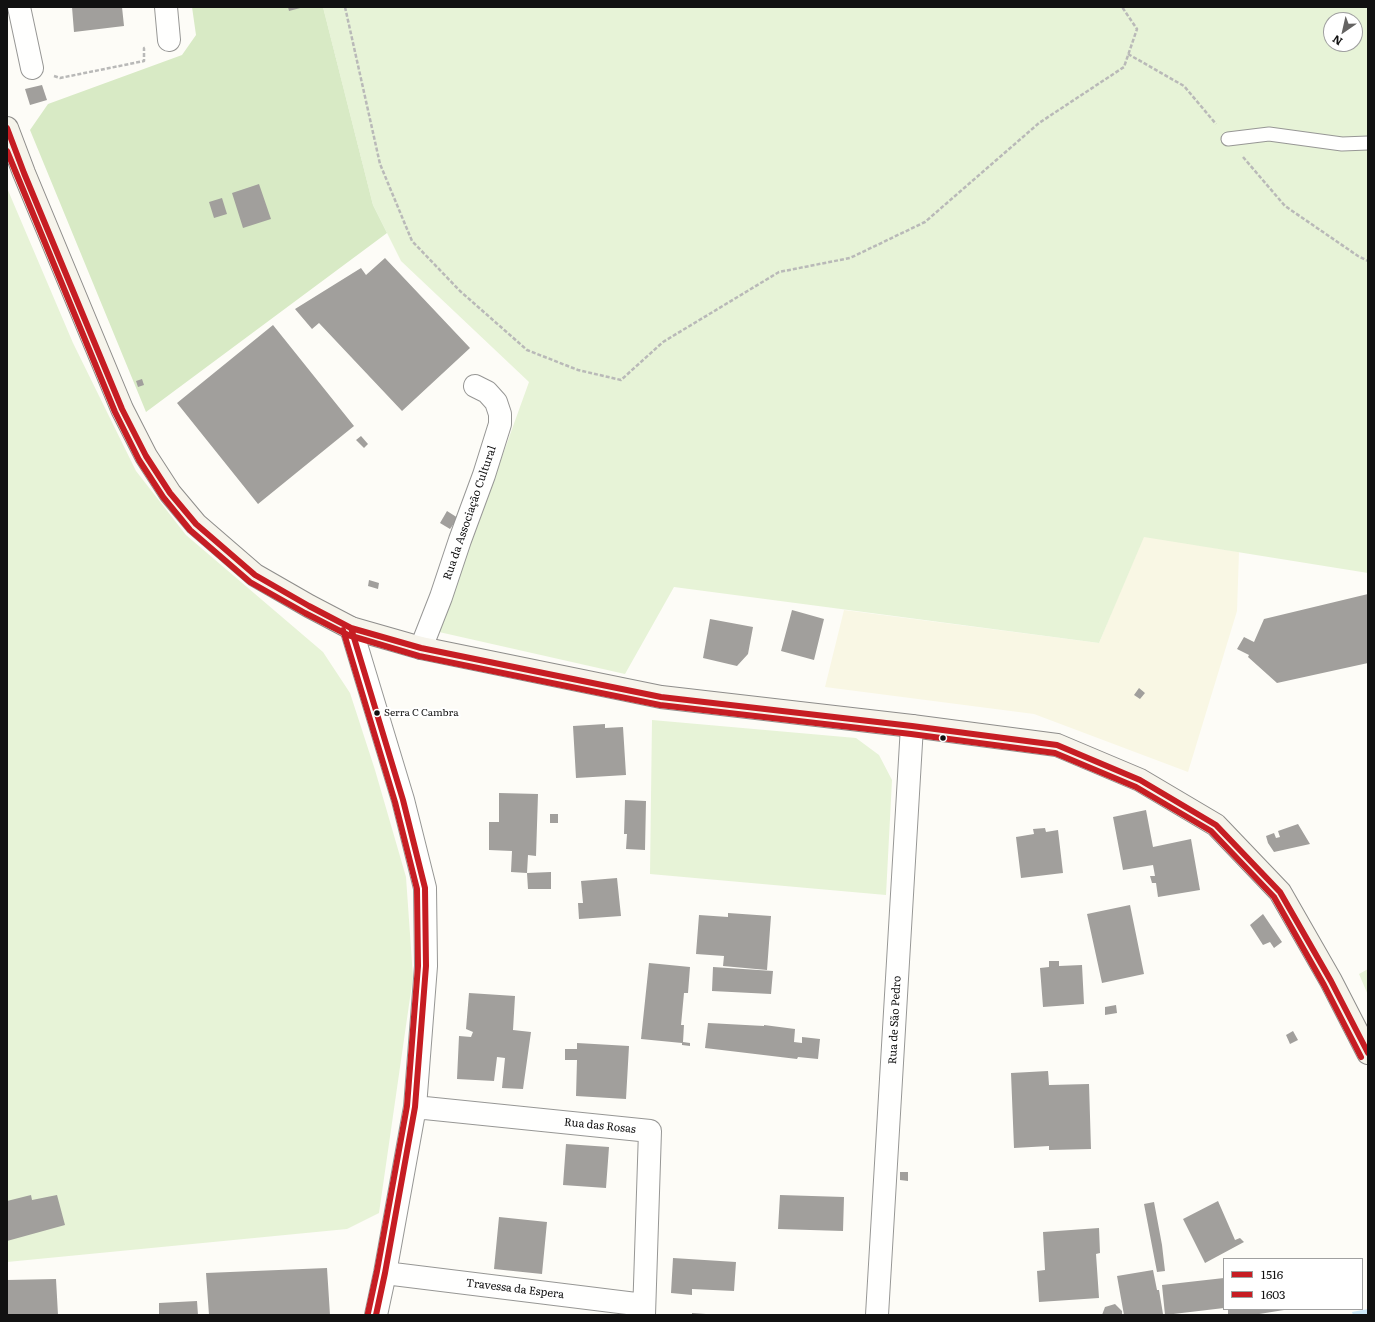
<!DOCTYPE html>
<meta charset="utf-8">
<style>
body{margin:0}
#map{position:relative;width:1375px;height:1322px;overflow:hidden;background:#fdfcf7;font-family:Literata,serif}
canvas{display:block}
.frame{position:absolute;inset:0;border:8px solid #111;pointer-events:none}
.legend{position:absolute;left:1223px;top:1258px;width:140px;height:52px;box-sizing:border-box;background:#fff;border:1px solid #a0a0a0;margin:0;padding:5px 7px;list-style:none;font-size:12px;color:#111}
.legend li{display:flex;align-items:center;gap:8px;height:20px}
.legend b{width:20px;border:1px solid #a0a0a0}
.north{position:absolute;left:1323px;top:12px;width:40px;height:40px;box-sizing:border-box;background:#fff;border:1px solid #a0a0a0;border-radius:50%;rotate:214deg;font-size:11px;font-weight:700;line-height:16px;text-align:center;color:#111}
.north::after{content:'';display:block;margin:auto;width:14px;height:18px;background:#646362;clip-path:polygon(50% 0,100% 100%,50% 72%,0 100%)}
</style>
<div id="map">
<canvas width="1375" height="1322"></canvas>
<div class="frame"></div>
<ul class="legend">
<li><b style="height:5px;background:#c61d23"></b>1516</li>
<li><b style="height:5px;background:#c61d23"></b>1603</li>
</ul>
<div class="north">N</div>
</div>
<script>
const ctx = document.querySelector('canvas').getContext('2d');
ctx.lineJoin = 'round';
function fillPath(path, color) {
  ctx.fillStyle = color;
  ctx.fill(path, 'evenodd');
}
function shape(rows) {
  const path = new Path2D();
  for (const r of rows) {
    path.moveTo(r[0], r[1]);
    for (let i = 2; i < r.length; i += 2) path.lineTo(r[i], r[i + 1]);
  }
  return path;
}
function trace(path, color, width, dash) {
  ctx.strokeStyle = color;
  ctx.lineWidth = width;
  ctx.lineCap = dash ? 'butt' : 'round';
  ctx.setLineDash(dash || []);
  ctx.stroke(path);
}
function write(font, color, halo, rows, align = 'center') {
  ctx.font = font + ' Literata,serif';
  ctx.lineWidth = 4;
  ctx.setLineDash([]);
  ctx.textBaseline = 'middle';
  ctx.strokeStyle = halo;
  ctx.fillStyle = color;
  for (const [text, x, y, turn = 0] of rows) {
    ctx.save();
    ctx.translate(x, y);
    ctx.rotate((+turn || 0) * Math.PI / 180);
    ctx.textAlign = isNaN(turn) ? turn : align;
    if (halo) ctx.strokeText(text, 0, 0);
    ctx.fillText(text, 0, 0);
    ctx.restore();
  }
}
fillPath(shape([
 [1143,536,1239,552,1237,611,1188,772,1034,714,825,687,844,610,1099,643]
]), '#f9f7e4');
fillPath(shape([
 [323,7,1368,7,1368,573,1144,537,1099,643,674,587,625,674,439,632,437,619,481,515,529,382,401,261,373,205],
 [1331,20,1355,20,1355,44,1331,44],
 [7,188,73,343,136,471,186,535,323,652,350,693,375,770,406,877,413,977,379,1213,347,1229,7,1262],
 [652,720,856,738,879,755,892,780,886,895,650,874],
 [1368,969,1368,995,1359,974]
]), '#e7f3d7');
fillPath(shape([
 [192,7,323,7,373,205,387,233,146,412,30,130,48,104,182,55,196,35]
]), '#d8eac5');
fillPath(shape([
 [1368,1309,1368,1315,1353,1315,1352,1312]
]), '#cde8f7');
fillPath(shape([
 [72,7,122,7,124,26,74,32],
 [288,7,304,7,289,11],
 [42,85,47,100,30,105,25,89],
 [259,184,271,219,243,228,232,193],
 [222,198,227,214,214,218,209,202],
 [385,258,470,348,402,411,319,323,312,329,295,309,361,268,366,275],
 [273,325,354,426,258,504,177,403],
 [142,379,144,385,138,387,136,381],
 [361,436,368,444,364,448,356,440],
 [447,511,458,518,450,529,440,523],
 [369,580,379,583,378,589,368,586],
 [1368,594,1368,663,1277,683,1248,657,1249,655,1237,649,1244,637,1254,642,1264,619],
 [792,610,824,619,814,660,781,651],
 [710,619,753,627,748,654,737,666,703,658],
 [1139,688,1145,693,1140,699,1134,695],
 [605,724,605,728,623,727,626,775,576,778,573,726],
 [499,793,538,794,536,856,528,855,527,873,551,872,551,889,528,889,527,873,511,872,512,851,489,850,489,822,499,822],
 [625,800,646,801,645,850,626,849,627,834,624,834],
 [1146,810,1153,847,1191,839,1200,890,1158,897,1156,883,1152,883,1150,876,1155,876,1153,865,1123,870,1113,817],
 [550,814,558,814,558,823,550,823],
 [1298,824,1310,844,1274,852,1268,843,1266,836,1274,833,1276,838,1280,837,1278,831],
 [1045,828,1046,832,1058,830,1063,873,1021,878,1016,837,1034,834,1033,829],
 [617,878,621,916,579,919,578,903,583,903,581,881],
 [1130,905,1144,974,1102,983,1087,914],
 [728,913,771,916,767,970,723,966,724,956,696,954,699,915,728,917],
 [1263,914,1282,942,1274,948,1270,942,1263,945,1250,925],
 [1049,961,1059,961,1059,966,1082,965,1084,1004,1043,1007,1040,968,1049,967],
 [649,963,690,967,688,993,684,993,681,1025,684,1025,683,1042,690,1043,690,1046,682,1045,682,1043,641,1039],
 [713,967,773,971,771,994,712,991],
 [469,993,515,996,513,1030,531,1032,523,1089,502,1088,505,1058,497,1057,494,1081,457,1079,459,1036,471,1037,473,1032,466,1029],
 [1116,1005,1117,1013,1105,1015,1105,1007],
 [708,1023,764,1026,764,1025,795,1029,794,1042,802,1043,802,1037,820,1039,818,1059,798,1057,797,1059,705,1048],
 [1293,1031,1298,1040,1290,1044,1286,1035],
 [577,1043,629,1046,626,1099,576,1096,577,1060,565,1060,565,1049,577,1049],
 [1048,1071,1049,1085,1089,1084,1091,1149,1049,1150,1049,1146,1014,1148,1011,1073],
 [566,1144,609,1147,606,1188,563,1185],
 [900,1172,908,1172,908,1181,900,1180],
 [31,1195,32,1200,57,1195,65,1225,7,1241,7,1201],
 [780,1195,844,1197,843,1231,778,1229],
 [1218,1201,1235,1240,1240,1238,1244,1242,1205,1263,1183,1219],
 [1154,1202,1162,1245,1165,1271,1157,1272,1144,1204],
 [499,1217,547,1222,542,1274,494,1269],
 [1099,1228,1100,1253,1096,1254,1099,1298,1039,1302,1037,1271,1045,1270,1043,1232],
 [673,1258,736,1262,734,1291,692,1289,692,1295,671,1293],
 [327,1268,330,1315,209,1315,206,1273],
 [1153,1270,1157,1290,1159,1290,1163,1314,1124,1315,1117,1276],
 [1224,1278,1224,1308,1165,1315,1162,1285],
 [56,1279,58,1315,7,1315,7,1280],
 [197,1301,198,1315,159,1315,159,1303],
 [1115,1304,1122,1311,1122,1315,1102,1315,1105,1307],
 [1228,1309,1283,1309,1284,1310,1253,1315,1228,1315],
 [692,1313,706,1314,706,1315,692,1315]
]), '#a19f9c');
const lane = shape([
 [1228,139,1269,134,1342,144,1368,143]
]);
const street = shape([
 [19,7,32,68],
 [166,7,169,40],
 [351,628,403,800,425,888,426,966,415,1107,385,1273,376,1315],
 [421,648,441,597,460,540,484,475,500,424,500,414,496,402,487,392,475,386],
 [415,1107,650,1131,644,1315],
 [385,1273,644,1305],
 [877,1315,912,726]
]);
const secondary = shape([
 [7,128,24,173,122,409,146,456,170,493,196,524,255,575,309,606,351,628,421,648,661,697,912,726,1057,745,1140,780,1216,825,1280,892,1331,981,1368,1053]
]);
trace(lane, '#979795', 15);
trace(street, '#979795', 24);
trace(secondary, '#8e8d8b', 24);
trace(shape([
 [345,7,380,164,412,241,460,291,527,350,578,370,621,380,663,342,779,272,850,258,925,222,1039,123,1124,67,1137,29,1122,7],
 [1128,54,1184,86,1216,124],
 [54,76,60,78,144,61,144,48,146,47],
 [1243,157,1285,206,1358,256,1368,261]
]), '#b9b9b8', 2.5, [4, 2]);
trace(lane, '#fffffe', 13);
trace(street, '#fffffe', 22);
trace(secondary, '#f6f4eb', 22);
trace(shape([
 [7,128,24,173,122,409,146,456,170,493,196,524,255,575,309,606,351,628,421,648,661,697,912,726,1057,745,1140,780,1216,825,1280,892,1331,981,1368,1053],
 [351,628,403,800,425,888,426,966,415,1107,385,1273,376,1315]
]), '#c61d23', 6);
trace(shape([
 [7,151,115,412,139,460,163,497,190,530,250,582,305,613,348,635,419,656,660,705,911,734,1055,753,1136,787,1211,831,1274,897,1324,985,1361,1057],
 [343,630,395,802,417,889,418,966,407,1106,377,1271,368,1313]
]), '#c61d23', 6);
for (const [x, y, r, color] of [
 [377,713,3.5,"#111"],
 [943,738,3.5,"#111"]
]) {
  const dot = new Path2D();
  dot.arc(x, y, r, 0, 2 * Math.PI);
  ctx.fillStyle = color;
  ctx.fill(dot);
  trace(dot, '#fff', 1.5);
}
write('10px', '#111', '#fff', [
 ["Serra C Cambra",384,713]
], 'left');
write('11px', '#111', '#fff', [
 ["Rua da Associação Cultural",470,513,-71],
 ["Rua de São Pedro",895,1020,-87],
 ["Rua das Rosas",600,1126,6],
 ["Travessa da Espera",515,1289,7]
]);
</script>
